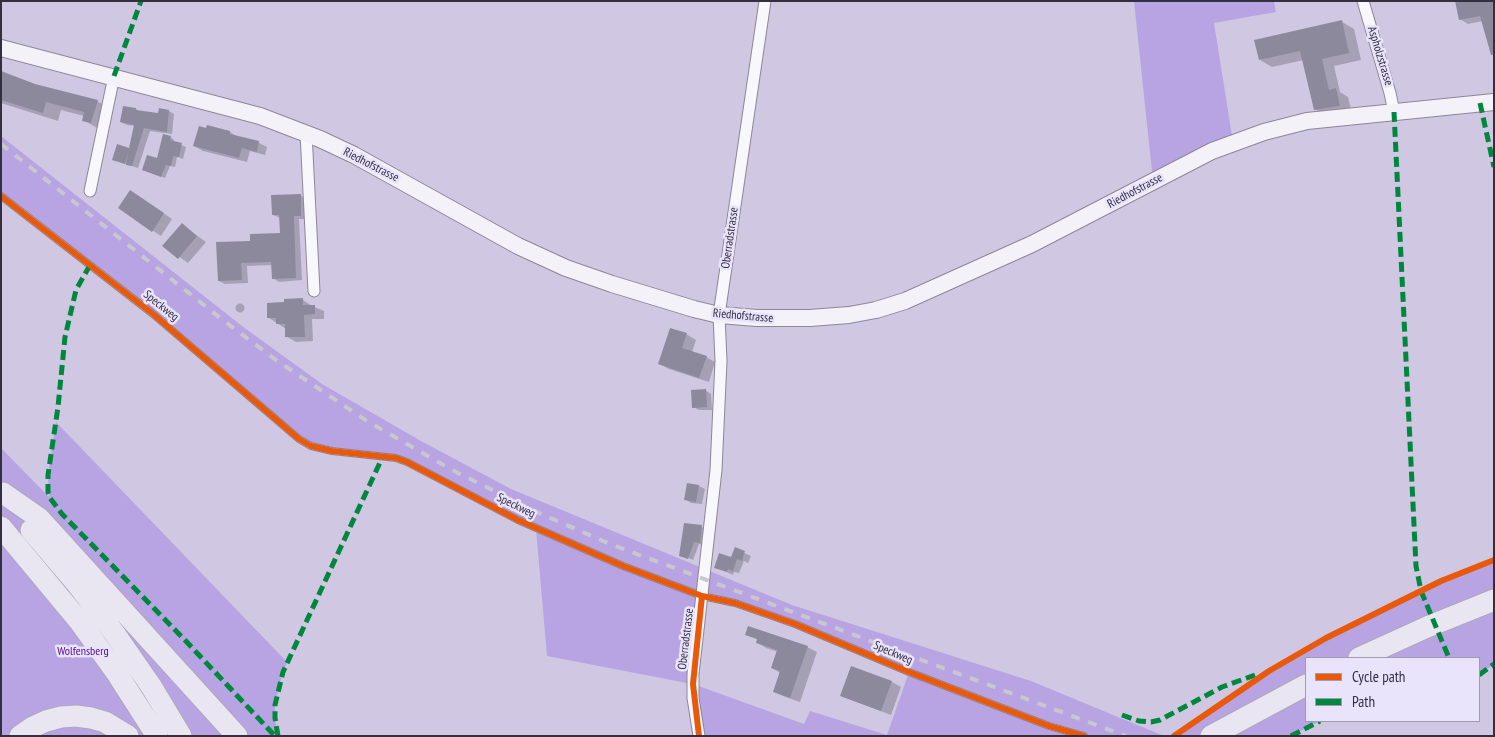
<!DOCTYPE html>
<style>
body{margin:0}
#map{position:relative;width:1495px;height:737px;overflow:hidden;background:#d0c8e2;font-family:"PT Sans Narrow",sans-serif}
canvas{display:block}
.frame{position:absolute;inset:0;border:2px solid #332e40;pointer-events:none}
.legend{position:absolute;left:1305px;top:657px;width:175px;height:65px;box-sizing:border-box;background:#e9e3fb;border:1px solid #a09bb0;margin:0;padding:6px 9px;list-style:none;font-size:15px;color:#332e40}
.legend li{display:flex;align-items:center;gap:10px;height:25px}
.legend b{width:25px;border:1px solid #a09bb0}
</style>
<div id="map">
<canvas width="1495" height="737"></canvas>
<div class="frame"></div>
<ul class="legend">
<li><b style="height:6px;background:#e8590c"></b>Cycle path</li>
<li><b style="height:6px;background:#00873e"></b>Path</li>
</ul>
</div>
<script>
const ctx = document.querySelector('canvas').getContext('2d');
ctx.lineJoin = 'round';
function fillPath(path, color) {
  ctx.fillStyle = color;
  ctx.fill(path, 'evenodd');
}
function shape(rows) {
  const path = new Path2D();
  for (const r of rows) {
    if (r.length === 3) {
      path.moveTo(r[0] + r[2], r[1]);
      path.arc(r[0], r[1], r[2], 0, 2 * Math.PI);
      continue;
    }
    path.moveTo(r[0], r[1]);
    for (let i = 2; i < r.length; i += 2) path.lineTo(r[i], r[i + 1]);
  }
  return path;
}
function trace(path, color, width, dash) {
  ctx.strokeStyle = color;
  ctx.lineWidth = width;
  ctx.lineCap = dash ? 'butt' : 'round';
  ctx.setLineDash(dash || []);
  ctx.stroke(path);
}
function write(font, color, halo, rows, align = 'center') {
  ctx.font = font + ' "PT Sans Narrow",sans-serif';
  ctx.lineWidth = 5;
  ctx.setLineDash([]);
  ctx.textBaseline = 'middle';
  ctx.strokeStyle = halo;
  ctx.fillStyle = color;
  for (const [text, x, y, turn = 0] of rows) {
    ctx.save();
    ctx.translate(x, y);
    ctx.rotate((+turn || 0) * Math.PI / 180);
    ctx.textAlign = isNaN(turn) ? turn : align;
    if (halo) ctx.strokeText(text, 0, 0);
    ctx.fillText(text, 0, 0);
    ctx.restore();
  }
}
fillPath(shape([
 [1134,1,1274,1,1276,12,1214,23,1233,142,1153,181],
 [1,136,242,326,322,384,421,441,511,489,792,605,1031,681,1164,736,699,736,692,684,547,656,536,529,407,462,311,446,188,343,1,196],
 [702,597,774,617,909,672,887,735,810,711,804,724,693,684],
 [56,422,287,662,280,682,275,705,275,718,278,736,1,736,1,448,49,497,48,475],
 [1494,560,1494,664,1479,675,1479,658,1306,658,1306,721,1320,721,1291,736,1174,736,1269,671,1326,638,1441,581]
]), '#b8a4e2');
fillPath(shape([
 [1494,1,1483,21,1468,24,1460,19],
 [1342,22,1354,29,1361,60,1334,66,1340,92,1348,97,1352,113,1328,117,1315,109,1304,60,1272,67,1260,60],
 [1,73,34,85,97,101,113,110,107,131,99,129,83,120,84,116,61,110,58,121,1,103],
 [136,109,141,112,159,115,169,111,174,114,172,134,150,131,138,168,113,160,130,150,135,126,127,125,121,122],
 [230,132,238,137,259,143,267,147,265,155,250,151,247,162,203,151,194,146],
 [171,137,174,140,174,142,186,147,183,159,177,157,175,167,170,166,165,178,143,170,157,160],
 [300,195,306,199,307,219,299,219,302,280,279,282,273,278,273,265,247,266,248,283,225,284,219,281,251,242,281,234,281,218,273,215],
 [140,197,172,219,161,236,152,230],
 [182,225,206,242,188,263,164,246],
 [303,300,312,306,324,311,324,319,312,319,313,341,296,342,287,337,286,329,269,318],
 [240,308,4.5],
 [686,334,696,340,692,352,706,357,715,362,709,382,669,369,660,364],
 [705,390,711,394,712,410,699,410,693,407],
 [688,484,699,486,705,489,702,504,691,503,685,499],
 [702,527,707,530,705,545,699,544,693,560,681,555],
 [735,549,751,556,748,563,744,561,739,573,734,572,733,575,716,567,732,558],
 [747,634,807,647,817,652,800,702,783,696,774,691,780,673,772,668,778,652,766,648,757,642,758,640],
 [852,667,892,682,901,687,891,715,851,700,842,695]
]), '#0003');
fillPath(shape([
 [1455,1,1494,1,1494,55,1491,55,1480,16,1459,20],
 [1342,20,1349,53,1322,59,1329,90,1336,88,1340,106,1314,110,1300,51,1259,60,1254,40],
 [1,71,35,84,98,100,91,123,82,121,84,112,46,102,43,113,1,100],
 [123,106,136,108,136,110,158,113,159,108,169,110,167,132,144,128,132,166,126,165,128,153,125,164,112,160,117,144,129,148,134,125,120,122],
 [207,125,230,131,230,134,259,141,257,152,242,148,239,158,193,146,199,126,206,128],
 [163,134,171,136,170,140,182,143,179,157,173,156,171,166,166,165,161,177,142,170,147,155,157,158],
 [130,190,164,213,152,232,118,208],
 [301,194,301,216,294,216,296,278,272,279,271,262,241,263,242,280,218,281,216,242,250,241,250,234,280,233,279,215,272,215,271,195],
 [182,223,197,236,178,259,162,246],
 [303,298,303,305,315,305,315,314,304,315,305,337,285,337,285,324,276,324,276,318,267,318,267,303,284,302,284,299],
 [670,328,687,333,682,348,707,356,699,378,658,364],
 [706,389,707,407,692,408,691,390],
 [687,483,699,485,696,502,684,500],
 [684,523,702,525,700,543,694,542,688,559,679,556],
 [735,547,745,551,742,561,737,559,733,571,728,569,727,572,714,568,719,553,731,557],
 [748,626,808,646,790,698,773,692,780,671,771,668,777,650,756,643,757,639,745,635],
 [851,666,892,681,881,711,840,696]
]), '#8c899d');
const lane = shape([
 [1,196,153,314,299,439,311,446,332,451,396,458,407,462,518,520,623,566,702,596,735,603,795,624,909,672,1049,726,1084,736]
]);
const street = shape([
 [1363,1,1390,93,1394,112],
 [306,133,314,291],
 [90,191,114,76],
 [699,736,693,698,693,674,716,470,721,361,719,315,765,1]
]);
const secondary = shape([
 [1,48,260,116,320,139,354,155,518,246,566,268,612,284,694,309,719,315,757,318,810,318,849,315,876,310,905,301,1032,244,1212,151,1264,132,1307,121,1494,102]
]);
const highway = shape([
 [3,493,39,518,237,736],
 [1,527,80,622,116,672,157,736],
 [31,530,77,584,115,634,151,686,181,736],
 [1359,658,1427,627,1494,600],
 [20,736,33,727,46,721,61,717,76,716,91,718,105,722,128,736],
 [1211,736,1306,685]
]);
trace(lane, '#8c8699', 8);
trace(street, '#8c8699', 13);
trace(secondary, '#8c8699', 18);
trace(highway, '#aea7bd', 23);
trace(lane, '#f8f7fb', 5.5);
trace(street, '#f8f7fb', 11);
trace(secondary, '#f4f2f8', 16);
trace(highway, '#e9e5f1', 21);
trace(shape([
 [1,144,219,317,276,360,367,421,452,470,539,513,610,544,1126,736]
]), '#c9c7ce', 4, [9, 9]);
trace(shape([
 [114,76,141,1],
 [1480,103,1494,167],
 [1394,112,1416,566,1421,591,1449,658],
 [90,265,76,290,65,337,58,407,48,475,48,492,50,498,62,514,183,638,275,736],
 [1479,675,1494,664],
 [1122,715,1139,721,1151,722,1160,720,1222,687,1255,675],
 [278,736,275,718,275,705,283,672,383,456],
 [1291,736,1320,721]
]), '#00873e', 5, [10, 5]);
trace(shape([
 [1,196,153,314,299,439,311,446,332,451,396,458,407,462,518,520,623,566,702,596,735,603,795,624,909,672,1049,726,1084,736],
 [699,736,693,684,702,596],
 [1174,736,1269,671,1326,638,1441,581,1494,560]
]), '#e8590c', 6);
write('12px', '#332e40', '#e9e3fb', [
 ["Aspholzstrasse",1380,56,73],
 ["Riedhofstrasse",371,165,27],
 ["Riedhofstrasse",1135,191,-28],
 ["Oberradstrasse",730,238,-82],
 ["Speckweg",161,306,39],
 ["Riedhofstrasse",743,316,5],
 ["Speckweg",516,506,26],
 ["Oberradstrasse",686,639,-83],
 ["Speckweg",893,653,23]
]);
write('12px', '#4e0a91', '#e9e3fb', [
 ["Wolfensberg",83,652]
]);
</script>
